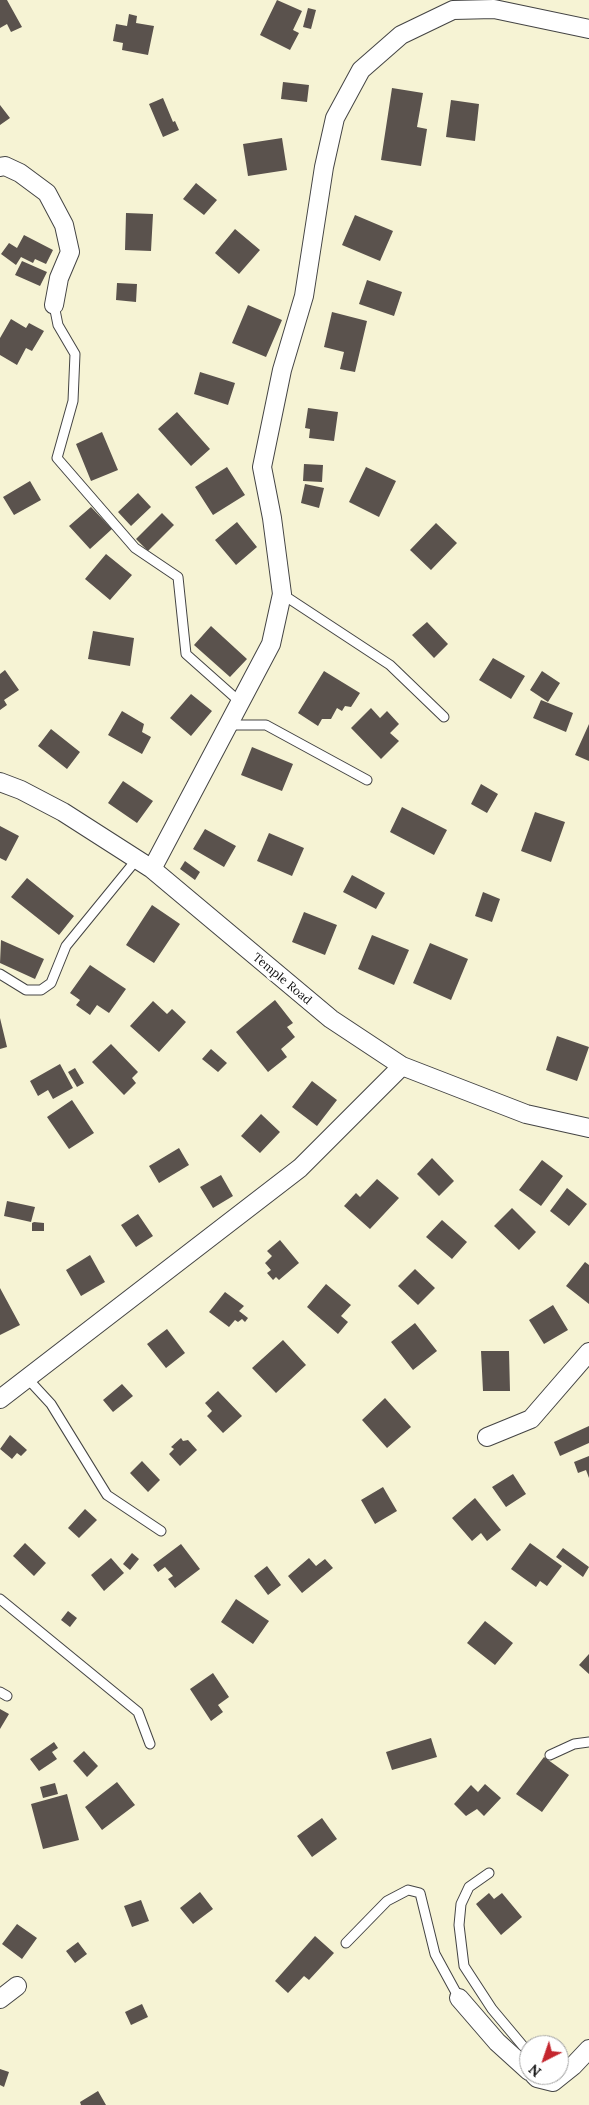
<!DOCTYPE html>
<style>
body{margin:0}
#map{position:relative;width:589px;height:2105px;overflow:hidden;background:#fffdf5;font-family:Lora,serif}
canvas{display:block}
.north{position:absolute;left:519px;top:2035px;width:50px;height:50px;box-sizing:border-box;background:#fff;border:1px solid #a0a0a0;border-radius:50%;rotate:221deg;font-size:14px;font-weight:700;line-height:20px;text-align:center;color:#111}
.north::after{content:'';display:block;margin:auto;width:18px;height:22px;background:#c4262e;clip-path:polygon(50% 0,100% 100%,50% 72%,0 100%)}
</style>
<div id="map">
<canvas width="589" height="2105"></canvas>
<div class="north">N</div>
</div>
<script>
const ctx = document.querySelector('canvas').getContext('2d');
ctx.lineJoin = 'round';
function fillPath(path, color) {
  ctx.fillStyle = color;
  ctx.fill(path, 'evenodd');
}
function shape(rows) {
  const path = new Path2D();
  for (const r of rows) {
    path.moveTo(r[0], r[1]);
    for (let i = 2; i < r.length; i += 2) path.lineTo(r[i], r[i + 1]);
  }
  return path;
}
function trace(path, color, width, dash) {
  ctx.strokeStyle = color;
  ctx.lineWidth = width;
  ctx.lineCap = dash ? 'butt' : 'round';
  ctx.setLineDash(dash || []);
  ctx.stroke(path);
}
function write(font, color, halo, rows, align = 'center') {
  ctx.font = font + ' Lora,serif';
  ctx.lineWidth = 5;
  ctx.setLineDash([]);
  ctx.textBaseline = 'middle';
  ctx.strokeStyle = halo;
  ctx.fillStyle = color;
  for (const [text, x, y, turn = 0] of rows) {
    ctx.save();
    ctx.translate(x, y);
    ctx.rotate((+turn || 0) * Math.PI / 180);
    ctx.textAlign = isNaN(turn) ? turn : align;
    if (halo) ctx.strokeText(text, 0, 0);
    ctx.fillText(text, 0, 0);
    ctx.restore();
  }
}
fillPath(shape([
 [0,0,589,0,589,2105,0,2105],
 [529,2045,559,2045,559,2075,529,2075]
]), '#f6f3d4');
fillPath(shape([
 [0,0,7,0,22,27,11,32,7,24,0,28],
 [277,0,302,11,293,30,299,33,290,50,260,35],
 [308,8,316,10,311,29,303,27],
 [129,14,137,16,136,23,154,26,148,55,122,50,123,43,113,41,116,24,127,26],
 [283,82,309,85,307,102,281,99],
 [392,88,423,93,417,127,427,129,421,166,381,160],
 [163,98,173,122,175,121,179,130,163,137,149,104],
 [451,100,479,104,475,141,446,137],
 [0,105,10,118,0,125],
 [282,138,287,170,248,176,243,144],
 [196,183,217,200,204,215,183,199],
 [126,213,153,214,151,251,125,250],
 [355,215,393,231,380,261,342,245],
 [235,229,260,250,239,274,215,253],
 [24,235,53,250,46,264,35,259,33,263,21,257,16,265,1,254,9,243,17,248],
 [22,261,47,272,40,286,15,275],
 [367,280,402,292,394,316,359,304],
 [117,283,137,284,136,302,116,300],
 [248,305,282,320,266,357,232,343],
 [332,312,367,321,355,372,340,369,344,352,324,347],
 [11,319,26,328,29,323,44,331,32,351,26,348,17,365,0,355,0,338],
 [200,372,235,383,228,405,194,394],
 [308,408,338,412,334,441,309,438,310,429,305,428],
 [177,412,210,449,191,466,158,429],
 [102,432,118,470,91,481,76,444],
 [304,464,323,465,322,482,303,481],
 [227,467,245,495,213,515,195,487],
 [366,467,396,481,379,517,349,502],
 [30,481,41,500,14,515,3,497],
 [305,484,324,488,319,508,301,503],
 [138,493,151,507,131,526,118,512],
 [91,507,112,529,90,549,69,526],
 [162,513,174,525,148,551,136,539],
 [237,522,257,547,236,565,215,540],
 [436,523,457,543,431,570,410,550],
 [106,554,132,575,110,600,85,579],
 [427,622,448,644,434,658,412,635],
 [211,626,247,659,230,677,194,645],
 [93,631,134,638,130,666,88,659],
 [493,658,525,676,511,699,479,680],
 [5,670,19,690,4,700,7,705,0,710,0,674],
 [324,671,360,693,351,707,345,706,342,711,337,708,331,719,322,719,318,726,298,713],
 [542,671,560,683,548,702,530,690],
 [191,694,212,711,191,736,170,718],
 [541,700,573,713,566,732,533,718],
 [371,708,380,718,387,711,399,724,390,733,399,741,381,759,351,728],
 [122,711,144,724,142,732,151,737,142,754,108,735],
 [589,724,589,761,575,755],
 [51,729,80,752,67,769,38,746],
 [252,747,293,764,282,791,241,775],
 [123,781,153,801,137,823,108,803],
 [481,784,498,794,487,813,471,804],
 [402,807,447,830,434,855,390,832],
 [535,812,565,822,551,862,521,851],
 [0,826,19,836,6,861,0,858],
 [205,829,236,846,224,867,193,849],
 [269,833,304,848,292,876,257,861],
 [185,861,200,872,195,880,180,869],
 [352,875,385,893,376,909,343,892],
 [27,878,74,916,59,935,11,897],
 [483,892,500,899,492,922,475,916],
 [152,905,180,924,154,963,126,945],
 [304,912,337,925,325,955,292,942],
 [372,935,409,950,394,985,358,969],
 [1,940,44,959,35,979,0,963],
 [430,943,468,959,451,1000,413,983],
 [90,965,126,989,109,1013,97,1005,90,1015,76,1005,80,1000,70,993],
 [275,1000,293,1023,287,1027,295,1037,281,1049,287,1057,268,1072,236,1032],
 [153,1001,167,1014,172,1009,186,1022,159,1052,130,1026],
 [0,1018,7,1047,0,1049],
 [557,1036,589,1047,577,1081,546,1070],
 [111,1044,138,1072,132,1078,136,1083,124,1095,92,1062],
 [211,1049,227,1063,218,1072,202,1059],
 [60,1064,73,1088,53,1099,48,1090,38,1096,30,1081],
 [75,1068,84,1083,77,1087,68,1072],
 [312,1081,337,1100,317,1126,292,1107],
 [72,1100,94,1133,69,1149,47,1117],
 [261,1114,280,1132,260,1153,241,1136],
 [179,1148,189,1165,159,1183,149,1166],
 [432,1158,454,1181,439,1196,417,1174],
 [542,1160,563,1176,541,1206,519,1190],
 [221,1175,233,1196,213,1208,200,1187],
 [377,1179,399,1198,370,1229,344,1206,356,1193,360,1197],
 [567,1188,587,1204,569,1226,550,1211],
 [7,1201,35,1207,31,1222,4,1216],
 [512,1208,536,1232,519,1250,494,1226],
 [138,1214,153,1236,136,1247,121,1225],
 [442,1220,467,1242,452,1259,426,1237],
 [34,1222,44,1223,44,1231,32,1231,32,1223],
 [280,1240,299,1263,279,1280,276,1277,273,1280,267,1273,271,1270,265,1263,272,1256,267,1251],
 [90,1255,105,1282,81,1296,66,1270],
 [585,1262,589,1265,589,1304,566,1286],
 [415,1269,435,1288,418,1305,398,1286],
 [326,1284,351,1305,341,1316,348,1322,338,1334,307,1307],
 [0,1288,20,1325,0,1335],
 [225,1292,244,1306,239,1311,248,1318,245,1322,242,1319,238,1322,235,1320,229,1327,209,1312],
 [553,1305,568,1330,544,1344,529,1320],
 [415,1323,437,1351,413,1370,391,1342],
 [167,1329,185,1353,166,1368,147,1344],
 [283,1340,306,1365,276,1393,252,1368],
 [481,1351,509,1351,510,1391,483,1391],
 [122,1384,133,1396,113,1412,103,1400],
 [218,1391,242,1416,223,1433,207,1416,212,1411,205,1403],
 [385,1398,411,1427,387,1448,362,1420],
 [589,1426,589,1443,560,1456,554,1442],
 [10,1435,27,1450,21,1456,17,1453,12,1459,0,1449],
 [181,1438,183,1441,188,1440,197,1450,180,1466,169,1454,174,1449,171,1447],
 [589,1456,589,1478,586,1470,578,1473,574,1462],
 [142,1461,160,1480,148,1492,130,1473],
 [513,1474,526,1494,506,1507,492,1487],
 [383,1487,397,1511,375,1524,361,1500],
 [475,1498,501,1530,487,1541,481,1533,472,1541,452,1518],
 [85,1509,97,1520,79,1538,68,1528],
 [25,1543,46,1563,34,1576,13,1556],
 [530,1543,562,1566,547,1586,540,1581,536,1587,511,1569],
 [181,1544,200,1569,175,1588,168,1579,173,1576,165,1567,158,1572,153,1565],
 [563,1548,589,1567,583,1577,556,1557],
 [132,1553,139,1559,130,1570,123,1564],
 [111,1558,124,1573,104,1591,91,1575],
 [309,1558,316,1566,325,1559,333,1568,302,1593,288,1576],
 [267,1566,281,1585,268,1595,254,1576],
 [236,1599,269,1621,253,1644,221,1622],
 [68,1611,77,1618,70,1627,61,1620],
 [485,1621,513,1643,495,1665,467,1643],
 [589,1654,589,1674,579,1665],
 [213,1673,229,1697,218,1705,223,1712,211,1721,190,1689],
 [0,1709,9,1714,0,1729],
 [431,1738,437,1757,392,1770,386,1752],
 [54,1742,58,1748,52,1752,57,1759,39,1771,30,1759],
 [84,1751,98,1766,87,1777,73,1761],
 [544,1757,569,1775,542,1812,516,1794],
 [117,1782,135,1805,102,1830,85,1807],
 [55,1783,58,1794,43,1798,40,1787],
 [485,1784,501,1798,484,1816,477,1809,466,1816,454,1804,471,1785,478,1792],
 [67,1794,79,1840,43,1849,31,1804],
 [322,1818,337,1839,312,1857,297,1836],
 [200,1892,213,1909,193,1924,180,1908],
 [489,1893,494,1899,502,1893,522,1917,501,1935,476,1904],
 [141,1900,149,1921,132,1927,124,1906],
 [17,1924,37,1938,22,1959,2,1944],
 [315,1936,334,1953,309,1980,304,1976,288,1993,275,1981],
 [78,1942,87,1954,75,1963,66,1951],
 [142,2004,148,2017,131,2025,125,2012],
 [0,2069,9,2072,4,2087,0,2085],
 [98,2091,106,2105,81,2105,80,2102]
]), '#5a524d');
const lane = shape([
 [54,305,58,325,75,354,73,401,57,458,135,548,178,577,186,654,240,702],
 [282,594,390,665,444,717],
 [228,725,266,725,367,780],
 [0,974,26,990,41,990,51,983,66,946,137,859],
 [27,1378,51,1404,107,1495,161,1531],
 [0,1599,138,1712,150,1744],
 [0,1692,7,1696],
 [550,1755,574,1744,589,1742],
 [489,1873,469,1887,461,1904,459,1925,464,1966,492,2009,523,2046,529,2050],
 [346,1943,387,1901,408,1890,420,1893,435,1954,459,1998]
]);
const street = shape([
 [0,167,5,166,20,173,47,193,64,225,70,252,59,278,54,305],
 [0,782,21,790,63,812,152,869,331,1019,402,1066,526,1114,589,1128],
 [152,869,271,644,282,594,272,518,262,467,282,370,304,296,324,167,335,118,361,70,401,35,453,10,494,9,589,29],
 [0,1399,300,1168,402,1066],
 [487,1437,531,1419,589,1352],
 [459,1998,497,2042,529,2071],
 [0,1999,17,1986],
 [534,2075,537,2078,553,2082,573,2066,589,2049]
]);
trace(lane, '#444', 11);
trace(street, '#444', 20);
trace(lane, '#fff', 9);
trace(street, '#fff', 18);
write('12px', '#111', '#fff', [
 ["Temple Road",282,979,40]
]);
</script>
